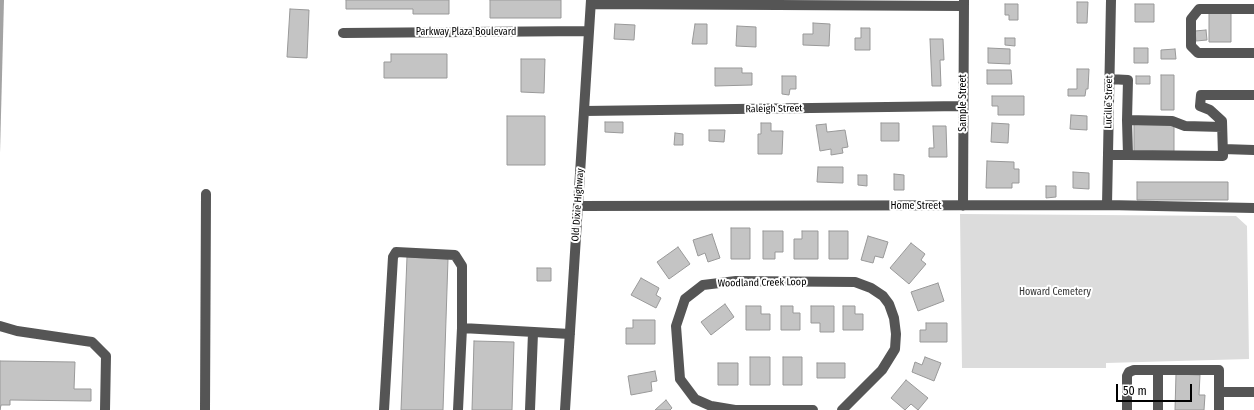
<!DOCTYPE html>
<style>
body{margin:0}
#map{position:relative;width:1254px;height:410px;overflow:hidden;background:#fff;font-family:"Fira Sans Condensed",sans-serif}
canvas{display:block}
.scale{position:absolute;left:1116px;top:384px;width:76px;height:18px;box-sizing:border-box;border:2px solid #000;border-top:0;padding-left:5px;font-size:12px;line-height:14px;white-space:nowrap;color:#000;-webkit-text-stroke:3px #fff;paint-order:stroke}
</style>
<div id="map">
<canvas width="1254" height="410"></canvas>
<div class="scale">50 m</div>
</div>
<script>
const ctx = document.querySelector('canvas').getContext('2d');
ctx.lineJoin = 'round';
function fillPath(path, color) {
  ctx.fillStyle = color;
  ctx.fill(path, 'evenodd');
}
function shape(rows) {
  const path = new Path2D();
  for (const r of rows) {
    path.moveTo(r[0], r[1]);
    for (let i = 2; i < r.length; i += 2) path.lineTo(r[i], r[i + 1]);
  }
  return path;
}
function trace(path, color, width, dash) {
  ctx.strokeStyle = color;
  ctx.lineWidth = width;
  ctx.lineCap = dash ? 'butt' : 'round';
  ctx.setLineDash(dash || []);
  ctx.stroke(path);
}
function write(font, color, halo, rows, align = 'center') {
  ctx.font = font + ' "Fira Sans Condensed",sans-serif';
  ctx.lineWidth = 4;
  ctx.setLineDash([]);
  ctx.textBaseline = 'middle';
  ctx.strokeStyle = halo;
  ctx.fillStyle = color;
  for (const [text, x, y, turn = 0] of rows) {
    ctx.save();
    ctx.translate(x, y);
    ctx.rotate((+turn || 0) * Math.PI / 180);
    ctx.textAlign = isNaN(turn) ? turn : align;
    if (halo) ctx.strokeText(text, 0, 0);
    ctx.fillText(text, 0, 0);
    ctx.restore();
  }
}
fillPath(shape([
 [960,214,1236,216,1247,226,1249,359,1106,363,1106,368,962,368]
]), '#dcdcdc');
fillPath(shape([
 [0,0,4,0,0,153]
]), '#a3a3a3');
const building = shape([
 [346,0,449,0,449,14,413,14,413,9,346,9,346,0],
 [490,0,561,0,561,18,490,18,490,0],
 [1077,2,1088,2,1087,23,1077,23,1077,2],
 [1005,4,1018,4,1018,20,1009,20,1009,15,1005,15,1005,4],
 [1135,4,1154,4,1154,22,1135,22,1135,4],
 [290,9,309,10,307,58,287,57,290,9],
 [1209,13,1231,13,1231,42,1209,42,1209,13],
 [813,23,830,24,829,46,803,45,803,34,813,34,813,23],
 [615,24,635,25,634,40,614,39,615,24],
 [695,24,707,24,707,44,692,44,695,24],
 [737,26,756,27,756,47,736,46,737,26],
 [861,28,870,28,870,50,855,50,855,38,861,38,861,28],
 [1206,30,1207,40,1196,41,1195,31,1206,30],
 [1005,38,1015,38,1015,46,1005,45,1005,38],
 [930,39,943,39,944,60,940,60,941,86,932,86,930,39],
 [988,48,1010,49,1010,64,988,63,988,48],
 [1134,48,1148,48,1148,63,1134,63,1134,48],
 [1175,49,1176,59,1161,59,1161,50,1175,49],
 [391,54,447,54,447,78,384,78,384,62,391,62,391,54],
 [521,59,545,59,544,93,521,92,521,59],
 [715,68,742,68,742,73,752,73,752,85,715,86,715,68],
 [1077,69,1089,69,1088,89,1086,89,1085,96,1068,96,1068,89,1077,89,1077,69],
 [987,70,1011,70,1012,84,987,84,987,70],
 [1161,75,1174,75,1174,110,1161,110,1161,75],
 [782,76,796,76,796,89,790,89,789,95,782,94,782,76],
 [1136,76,1150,76,1150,84,1136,84,1136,76],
 [992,96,1024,96,1024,115,998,115,998,106,992,106,992,96],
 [1071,115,1087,116,1087,130,1070,129,1071,115],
 [507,116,545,116,545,165,507,165,507,116],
 [605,122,623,122,623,133,605,132,605,122],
 [761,123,771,123,771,131,783,131,782,154,758,154,758,134,761,134,761,123],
 [881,123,899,123,899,141,881,141,881,123],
 [992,123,1009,124,1008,143,991,142,992,123],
 [826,124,827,132,845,130,848,147,842,148,843,153,831,155,831,149,820,151,816,125,826,124],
 [1134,124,1174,124,1174,152,1134,152,1134,124],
 [933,126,946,126,947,157,929,157,929,148,934,148,933,126],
 [709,130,725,130,724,142,709,141,709,130],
 [675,133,683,134,683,145,674,145,675,133],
 [987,161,1014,162,1014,169,1019,169,1019,183,1012,183,1012,188,986,188,987,161],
 [818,167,843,167,843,183,817,182,818,167],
 [1073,172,1089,173,1089,189,1073,188,1073,172],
 [894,174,904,175,904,190,894,190,894,174],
 [858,175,867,175,867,186,858,185,858,175],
 [1137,182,1228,182,1228,200,1137,200,1137,182],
 [1046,186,1056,186,1056,197,1046,198,1046,186],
 [731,228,750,228,750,259,731,259,731,228],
 [763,231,783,231,783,252,775,252,775,259,763,259,763,231],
 [802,231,818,231,818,259,794,259,794,239,802,239,802,231],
 [829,231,848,231,848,259,829,259,829,231],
 [712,234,720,258,708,262,705,253,698,256,693,240,712,234],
 [868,236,888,242,883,258,875,256,873,263,861,260,868,236],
 [911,243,925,254,921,260,926,264,909,284,890,268,911,243],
 [678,247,690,264,669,279,657,262,678,247],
 [407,257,448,259,443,410,401,410,407,257],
 [537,268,551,268,551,281,537,281,537,268],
 [641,278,659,288,656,295,661,298,656,308,631,295,641,278],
 [938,283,944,301,918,311,911,292,938,283],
 [725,304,734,317,711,335,701,322,725,304],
 [746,306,761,306,761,314,770,314,770,330,746,330,746,306],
 [781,306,793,306,793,313,800,313,800,330,781,330,781,306],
 [811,306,834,306,834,332,820,332,820,323,811,323,811,306],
 [843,306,855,306,855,314,863,314,863,330,843,330,843,306],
 [633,320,655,320,655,344,626,344,626,328,633,328,633,320],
 [926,323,947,323,947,342,920,342,920,330,926,330,926,323],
 [474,341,514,342,512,410,472,410,474,341],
 [750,357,770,357,770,385,750,385,750,357],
 [783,357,802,357,802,385,783,385,783,357],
 [925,357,941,363,934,381,912,372,915,362,922,365,925,357],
 [0,361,75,362,74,389,91,389,91,401,10,400,10,405,1,405,0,410,0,361],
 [718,363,738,363,738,385,718,385,718,363],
 [817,363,845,363,845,378,817,378,817,363],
 [655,371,657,381,651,382,652,391,631,395,628,376,655,371],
 [1176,374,1200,375,1199,395,1205,395,1204,410,1175,410,1176,374],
 [906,380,928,398,918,410,911,404,905,410,891,398,906,380],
 [666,400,672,408,670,410,655,410,666,400]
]);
fillPath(building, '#c4c4c4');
trace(building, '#999', 1);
trace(shape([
 [591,4,964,6],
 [1254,9,1199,9,1191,19,1191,46,1198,53,1254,53],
 [343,33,589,31],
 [1109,79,1128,80,1127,120],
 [584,111,963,106],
 [1223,149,1254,150],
 [1108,155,1128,155,1127,120,1172,121,1185,126,1222,127],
 [1128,155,1223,156,1222,121,1210,110,1200,106,1201,95,1254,95],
 [1107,205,1111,0],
 [578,206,1107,205,1254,208],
 [963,206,964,0],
 [0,326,17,331,92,342,106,356,105,410],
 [462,328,570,334],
 [1219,392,1254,392],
 [205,410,206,194],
 [384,410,393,257,396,252,455,255,462,266,462,328,458,410],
 [530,410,533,333],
 [565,410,591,0],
 [813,410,735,410,711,406,695,399,680,379,676,326,685,299,703,285,736,281,855,282,871,288,883,296,889,304,894,318,896,334,895,349,882,370,842,410],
 [1127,410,1127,376,1129,372,1134,370,1158,370],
 [1158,410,1158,370,1219,370,1219,410]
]), '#555', 10);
write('10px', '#000', '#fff', [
 ["Parkway Plaza Boulevard",466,32],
 ["Lucille Street",1109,102,-89],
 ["Sample Street",963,103,-90],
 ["Raleigh Street",774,109,-1],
 ["Old Dixie Highway",578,205,-86],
 ["Home Street",916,206],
 ["Woodland Creek Loop",762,283,-1]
]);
write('10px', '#333', '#fff', [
 ["Howard Cemetery",1055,292]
]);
</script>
